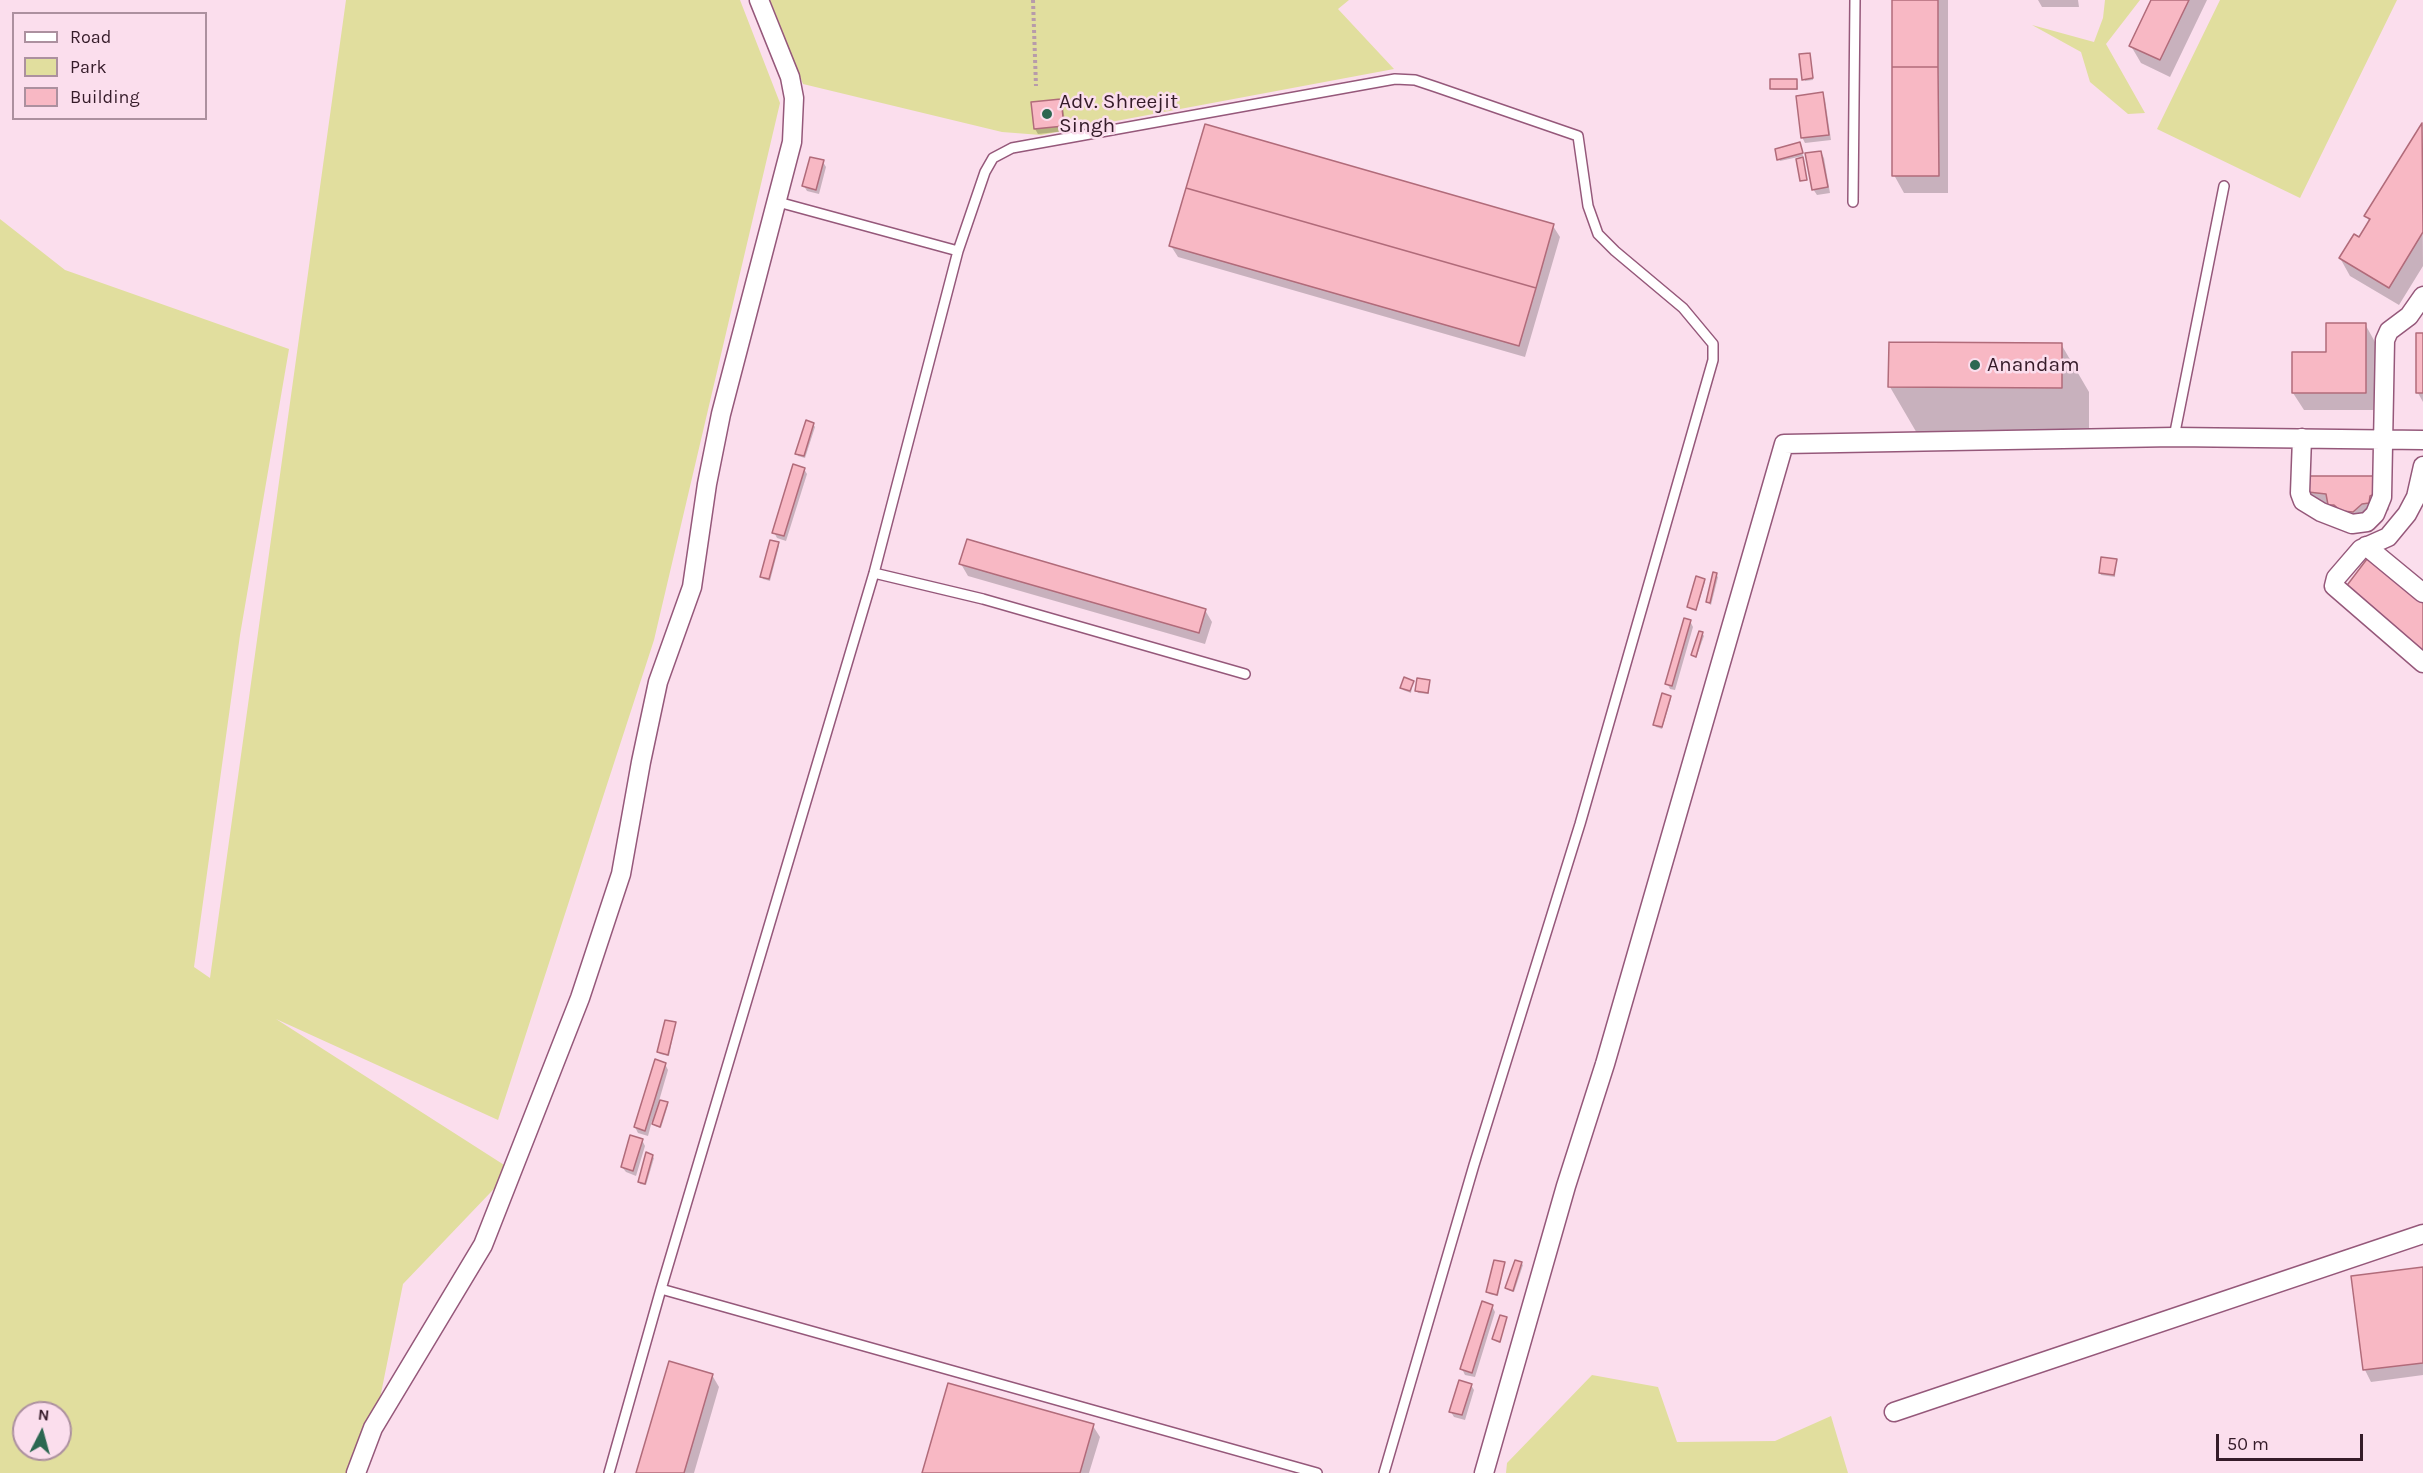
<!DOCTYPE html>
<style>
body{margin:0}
#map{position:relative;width:2423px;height:1473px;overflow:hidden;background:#fbdeed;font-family:Karla,sans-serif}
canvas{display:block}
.legend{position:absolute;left:12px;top:12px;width:195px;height:108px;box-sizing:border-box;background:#fbdeed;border:2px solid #ac909f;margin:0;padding:8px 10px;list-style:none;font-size:18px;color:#351b29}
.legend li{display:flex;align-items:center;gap:12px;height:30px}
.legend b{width:30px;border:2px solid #ac909f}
.north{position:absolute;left:12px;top:1401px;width:60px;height:60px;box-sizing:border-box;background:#fbdeed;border:2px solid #ac909f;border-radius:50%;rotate:6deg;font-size:16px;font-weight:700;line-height:24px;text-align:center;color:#351b29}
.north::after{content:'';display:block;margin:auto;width:21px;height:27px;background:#2c6751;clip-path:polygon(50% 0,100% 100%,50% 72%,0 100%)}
.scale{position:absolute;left:2216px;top:1434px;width:147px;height:27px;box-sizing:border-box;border:3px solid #351b29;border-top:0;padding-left:8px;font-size:18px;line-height:21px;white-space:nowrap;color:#351b29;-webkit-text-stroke:4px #fbdeed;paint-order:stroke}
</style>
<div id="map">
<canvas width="2423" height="1473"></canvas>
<ul class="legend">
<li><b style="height:8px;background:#fff"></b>Road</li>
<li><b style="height:16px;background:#e1de9e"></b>Park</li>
<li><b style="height:16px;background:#f8b8c4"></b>Building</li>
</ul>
<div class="north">N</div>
<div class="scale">50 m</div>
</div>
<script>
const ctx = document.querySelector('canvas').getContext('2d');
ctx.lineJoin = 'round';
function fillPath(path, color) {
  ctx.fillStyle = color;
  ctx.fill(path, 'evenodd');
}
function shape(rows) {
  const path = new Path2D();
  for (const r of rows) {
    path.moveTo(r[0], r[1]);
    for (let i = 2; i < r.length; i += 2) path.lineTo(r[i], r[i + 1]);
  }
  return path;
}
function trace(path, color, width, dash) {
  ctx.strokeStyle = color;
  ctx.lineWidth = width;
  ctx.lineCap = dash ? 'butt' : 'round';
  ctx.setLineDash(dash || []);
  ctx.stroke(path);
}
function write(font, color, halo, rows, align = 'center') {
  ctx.font = font + ' Karla,sans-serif';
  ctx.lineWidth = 5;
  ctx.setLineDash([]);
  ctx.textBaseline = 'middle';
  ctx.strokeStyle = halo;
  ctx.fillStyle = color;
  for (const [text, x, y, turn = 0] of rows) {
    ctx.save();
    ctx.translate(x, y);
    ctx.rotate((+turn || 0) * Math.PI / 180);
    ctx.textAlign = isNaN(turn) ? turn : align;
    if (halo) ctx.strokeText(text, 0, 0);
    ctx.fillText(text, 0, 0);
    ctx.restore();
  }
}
fillPath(shape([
 [346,0,740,0,780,103,654,640,498,1120,276,1019,512,1170,403,1284,365,1473,0,1473,0,219,65,270,289,349,240,635,194,967,210,978],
 [24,1413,60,1413,60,1449,24,1449],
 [770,0,1349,0,1338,9,1394,69,1041,135,1002,132,803,84],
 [2105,0,2140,0,2106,44,2145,113,2128,114,2090,82,2081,52,2032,25,2094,42,2103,18],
 [2220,0,2397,0,2300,198,2157,129],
 [1592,1375,1658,1387,1677,1442,1775,1441,1831,1416,1848,1473,1506,1473,1507,1463]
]), '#e1de9e');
fillPath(shape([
 [1893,0,1948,0,1948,193,1904,193,1894,175],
 [2038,0,2078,0,2079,7,2042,7],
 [2152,0,2207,0,2170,77,2141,63,2131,46],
 [1810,57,1813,80,1805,81,1804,79],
 [1797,80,1798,90,1773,90,1772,88],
 [1822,94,1825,99,1831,140,1805,143,1802,137],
 [1060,100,1063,106,1066,131,1038,134,1035,129],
 [2422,125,2423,266,2399,305,2350,276,2340,258,2359,239,2370,222,2366,216],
 [1801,146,1803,156,1780,161,1779,159],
 [1821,152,1824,158,1830,193,1817,195,1813,189],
 [823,162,826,167,819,194,807,191,804,186],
 [1553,226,1560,237,1525,357,1178,257,1171,246],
 [2365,324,2375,342,2375,410,2304,410,2293,393,2327,353],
 [2423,335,2423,402,2418,393],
 [2061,344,2089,392,2089,436,1918,435,1890,387],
 [813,424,815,427,805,458,798,456,797,454],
 [804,469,807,474,786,541,777,538,774,532],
 [2309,491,2389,495,2389,510,2380,514,2379,521,2319,509],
 [778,543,779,546,770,581,763,579,762,577],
 [2116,561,2115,577,2101,575,2100,573],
 [961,564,1205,610,1212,622,1205,644,968,576],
 [1716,575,1718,577,1711,605,1707,602],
 [1704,580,1705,582,1696,611,1690,609,1688,607],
 [1690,621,1693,627,1675,690,1670,689,1667,683],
 [1702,633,1704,636,1696,658,1693,655],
 [1429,681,1429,694,1418,693,1417,691],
 [1413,682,1411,693,1403,690,1402,687],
 [1670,697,1671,699,1662,729,1656,727,1654,724],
 [675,1024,669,1056,660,1054,658,1052],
 [665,1064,668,1070,659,1101,668,1105,661,1128,655,1126,652,1121,648,1136,638,1133,635,1127],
 [642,1140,645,1146,636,1176,626,1172,622,1167],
 [652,1156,654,1158,646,1185,640,1184,639,1181],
 [1521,1263,1523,1265,1514,1292,1508,1290,1507,1288],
 [1504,1264,1498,1296,1489,1294,1488,1292],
 [2423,1269,2423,1375,2371,1382,2365,1370,2353,1277],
 [1492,1306,1495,1312,1475,1377,1465,1375,1462,1369],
 [1506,1318,1500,1343,1495,1341,1494,1339],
 [712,1375,719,1387,694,1473,638,1473],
 [1471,1385,1474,1390,1465,1420,1454,1417,1451,1412],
 [1093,1426,1100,1437,1089,1473,924,1473]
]), '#0003');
const building = shape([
 [1892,0,1938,0,1938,67,1892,67,1892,0],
 [2151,0,2189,0,2160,60,2129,46,2151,0],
 [1810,53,1813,78,1802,80,1799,54,1810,53],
 [1892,67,1938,67,1939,176,1892,176,1892,67],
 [1770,79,1797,79,1797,89,1770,89,1770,79],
 [1823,92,1829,135,1801,138,1796,96,1823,92],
 [1061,99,1064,126,1034,129,1031,102,1061,99],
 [2422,123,2423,232,2389,288,2339,258,2354,234,2359,237,2370,219,2364,216,2422,123],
 [1205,124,1554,224,1536,288,1186,188,1205,124],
 [1800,142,1803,153,1777,160,1775,149,1800,142],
 [1821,151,1828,187,1812,190,1805,153,1821,151],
 [810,157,824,160,816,190,802,186,810,157],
 [1803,157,1807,180,1800,181,1796,159,1803,157],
 [1186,188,1536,288,1519,346,1169,246,1186,188],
 [2326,323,2366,323,2366,393,2292,393,2292,352,2326,352,2326,323],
 [2416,333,2423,333,2423,393,2416,393,2416,333],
 [1889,342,2062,343,2062,388,1888,387,1889,342],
 [806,420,814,423,804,456,795,454,806,420],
 [793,464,805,468,784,536,772,533,793,464],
 [2308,476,2379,476,2379,492,2370,496,2369,503,2362,504,2353,512,2341,511,2334,505,2328,505,2326,494,2308,492,2308,476],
 [967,539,1206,609,1199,633,959,564,967,539],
 [770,540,779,542,769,579,760,577,770,540],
 [2370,555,2423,601,2423,654,2345,588,2370,555],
 [2101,557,2117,559,2114,575,2099,573,2101,557],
 [1713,572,1717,573,1710,603,1706,602,1713,572],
 [1696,576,1705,579,1696,610,1687,607,1696,576],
 [1684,618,1691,620,1672,686,1665,684,1684,618],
 [1699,631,1703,632,1696,657,1691,655,1699,631],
 [1404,677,1414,681,1410,691,1400,688,1404,677],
 [1417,678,1430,680,1428,693,1415,691,1417,678],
 [1662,693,1671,696,1662,727,1653,725,1662,693],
 [665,1020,676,1022,668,1055,657,1052,665,1020],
 [655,1059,666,1063,645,1131,634,1127,655,1059],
 [660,1100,668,1102,660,1127,652,1124,660,1100],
 [630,1135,643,1139,633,1171,621,1167,630,1135],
 [646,1152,653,1155,645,1184,638,1182,646,1152],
 [1494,1260,1505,1262,1497,1295,1486,1292,1494,1260],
 [1515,1260,1522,1262,1513,1291,1505,1288,1515,1260],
 [2423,1267,2423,1363,2363,1370,2351,1276,2423,1267],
 [1482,1301,1493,1305,1472,1373,1460,1369,1482,1301],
 [1500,1315,1507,1317,1500,1342,1492,1339,1500,1315],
 [669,1361,713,1374,684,1473,636,1473,669,1361],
 [1459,1380,1472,1384,1462,1415,1449,1412,1459,1380],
 [948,1383,1094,1424,1080,1473,922,1473,948,1383]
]);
fillPath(building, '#f8b8c4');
trace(building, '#b16b7a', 1.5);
const service = shape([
 [778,202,958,251],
 [1853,202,1855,0],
 [2174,437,2224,186],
 [874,573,983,599,1245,674],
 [661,1289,1317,1473],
 [609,1473,661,1289,874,573,958,251,985,172,993,158,1012,148,1395,79,1415,80,1436,87,1578,136,1588,206,1598,234,1615,251,1683,308,1713,344,1713,360,1580,824,1474,1165,1384,1473]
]);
const minor = shape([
 [2302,438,2300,493,2303,501,2321,512,2352,524,2367,522,2375,514,2382,497,2385,340,2389,331,2409,316,2423,296],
 [2423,466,2416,497,2407,514,2388,537,2361,549,2336,578,2334,586,2423,663],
 [2366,546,2423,593],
 [1894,1412,2423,1234],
 [356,1473,373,1428,483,1245,580,998,621,874,641,762,658,682,692,587,707,484,721,414,792,142,794,98,790,77,759,0],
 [1484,1473,1566,1186,1605,1064,1784,444,2174,437,2423,440]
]);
trace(service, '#95587a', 12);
trace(minor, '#95587a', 21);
trace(shape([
 [1033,0,1036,86]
]), '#b79baa', 4, [3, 3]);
trace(service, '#fff', 9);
trace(minor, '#fff', 18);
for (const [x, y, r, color] of [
 [1047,114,6,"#2c6751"],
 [1975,365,6,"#2c6751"]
]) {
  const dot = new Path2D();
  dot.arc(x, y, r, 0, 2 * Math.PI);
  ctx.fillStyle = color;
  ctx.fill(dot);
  trace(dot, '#fbdeed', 2);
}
write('21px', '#351b29', '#fbdeed', [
 ["Adv. Shreejit",1059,102],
 ["Singh",1059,126],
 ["Anandam",1987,365]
], 'left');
</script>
